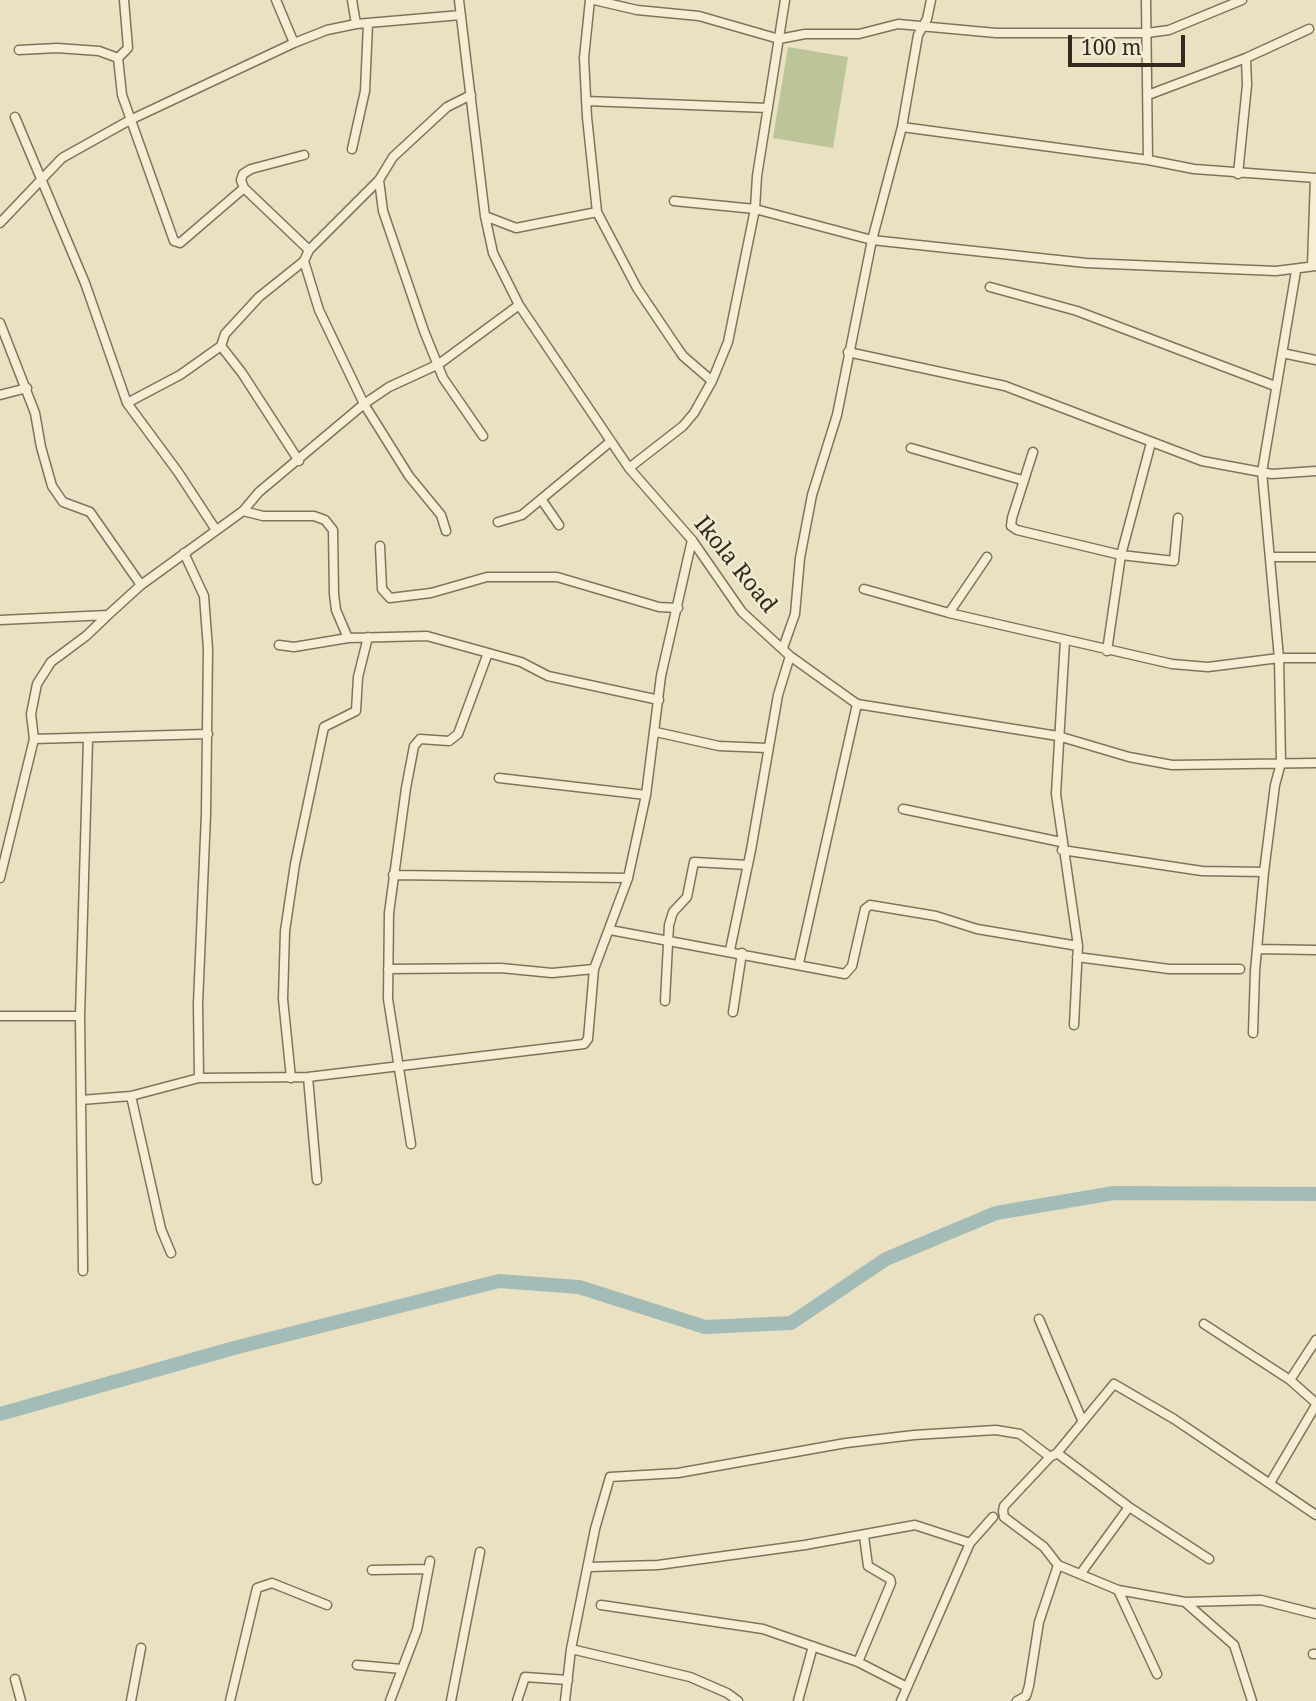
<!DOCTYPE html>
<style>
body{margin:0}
#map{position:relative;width:1316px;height:1701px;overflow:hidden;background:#e9e1c2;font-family:"Noto Serif",serif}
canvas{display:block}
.scale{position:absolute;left:1068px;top:35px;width:117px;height:32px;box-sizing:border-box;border:4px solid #322a1e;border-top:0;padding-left:9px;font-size:21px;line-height:24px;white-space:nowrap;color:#322a1e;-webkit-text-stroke:5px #f1ebd1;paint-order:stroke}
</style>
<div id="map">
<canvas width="1316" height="1701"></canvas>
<div class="scale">100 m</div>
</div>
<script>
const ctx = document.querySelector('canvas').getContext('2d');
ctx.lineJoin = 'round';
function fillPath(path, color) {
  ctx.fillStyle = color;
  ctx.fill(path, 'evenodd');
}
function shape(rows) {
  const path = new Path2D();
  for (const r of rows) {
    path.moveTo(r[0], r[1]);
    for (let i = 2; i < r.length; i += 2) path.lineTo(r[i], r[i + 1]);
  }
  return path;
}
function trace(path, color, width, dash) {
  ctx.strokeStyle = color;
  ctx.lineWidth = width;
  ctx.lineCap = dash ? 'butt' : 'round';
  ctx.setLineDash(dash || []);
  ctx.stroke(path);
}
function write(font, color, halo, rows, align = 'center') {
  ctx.font = font + ' "Noto Serif",serif';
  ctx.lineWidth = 5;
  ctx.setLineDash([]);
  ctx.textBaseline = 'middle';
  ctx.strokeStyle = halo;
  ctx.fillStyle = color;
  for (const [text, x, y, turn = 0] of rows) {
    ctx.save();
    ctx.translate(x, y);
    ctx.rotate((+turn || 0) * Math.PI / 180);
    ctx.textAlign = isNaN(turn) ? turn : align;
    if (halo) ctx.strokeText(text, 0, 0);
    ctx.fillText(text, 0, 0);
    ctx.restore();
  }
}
fillPath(shape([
 [788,47,848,57,833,148,773,138]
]), '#bcc598');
trace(shape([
 [0,1414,234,1348,499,1281,579,1287,705,1327,791,1323,886,1259,996,1213,1114,1193,1316,1194]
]), '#a4bcb7', 14);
const minor = shape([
 [124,0,128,48,118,58,122,95,174,241,180,243,244,188],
 [276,0,294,43],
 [352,0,356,24],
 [459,0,485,216,493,253,519,305,629,468,692,540,742,612,790,656,857,704,1058,736,1129,757,1172,765,1316,763],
 [590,0,584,58,587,117,597,212,637,288,674,343,683,356,712,381],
 [594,0,637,10,699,16,779,39,805,34,859,34,898,24,996,33,1147,33,1169,30,1242,0],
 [1146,0,1148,160],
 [19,50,57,48,99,51,118,58],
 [1148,95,1246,58,1309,29],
 [586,101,768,108],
 [15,117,85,283,127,403,178,472,216,530],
 [902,127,1148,160,1194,169,1316,178],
 [352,149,365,91,368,24],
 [304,155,251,169,243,174,241,180,244,188,309,250],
 [1238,174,1247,85,1246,58],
 [379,180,383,211,424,331,443,378,483,436],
 [674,201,755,209,872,240,1086,263,1276,271,1316,266],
 [485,216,516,228,597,212],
 [0,223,62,158,130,120,294,43,327,30,356,24,461,15],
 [1312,266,1315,178],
 [990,287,1077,311,1275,386],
 [0,323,35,413,41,447,52,486,63,502,90,512,141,585],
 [221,346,242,373,299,461],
 [848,352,1005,386,1202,461,1272,474,1316,471],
 [1282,353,1316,360],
 [0,395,27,388],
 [127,403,180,375,221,346,225,334,259,297,304,261],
 [911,448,1022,480],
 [1033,452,1012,518,1011,526,1017,530,1121,555,1174,561,1178,518],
 [629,468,683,426,694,413,712,381,728,342,755,209,757,176,785,0],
 [541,499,559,525],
 [243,511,263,516,314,516,325,520,333,530,334,594,336,610,348,638,427,636,521,662,548,676,659,700],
 [498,522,522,515,610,442],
 [446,531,441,515,409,476,364,404,319,310,304,261,309,250,379,180,393,157,447,107,471,95],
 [380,546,382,589,390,598,431,593,487,577,557,577,659,607,678,608],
 [184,553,204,596,208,649,206,814,198,1004,199,1078],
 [1271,557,1316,557],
 [864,589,949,613,1172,664,1208,667,1279,658,1316,658],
 [949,613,987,557],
 [0,620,108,615,141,585,243,511,259,492,364,404,389,387,439,364,519,305],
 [1065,640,1056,794,1078,946,1074,1025],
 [279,645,294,647,348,638],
 [783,648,795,614,800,558,812,495,837,415,872,240,902,127,918,35,927,19,931,0],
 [1107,651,1121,555,1151,443],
 [656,732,719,746,767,748],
 [34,739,208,734],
 [499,778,646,795],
 [903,809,1061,842],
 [1062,850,1202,871,1264,872],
 [393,875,628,878],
 [0,878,34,739,31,714,37,684,51,662,86,636,108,615],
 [610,930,845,974,852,966,865,909,870,905,936,916,977,929,1078,946],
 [1257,949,1316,950],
 [730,950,751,850,778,695,790,656],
 [1077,957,1169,969,1240,969],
 [799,963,857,704],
 [388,969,501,968,552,973,594,969],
 [665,1001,669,925,673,912,687,897,694,862,748,865],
 [733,1012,742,953],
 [0,1016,80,1016],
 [1253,1033,1255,971,1264,872,1275,785,1281,763,1279,658,1262,472,1296,271],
 [308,1077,317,1180],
 [291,1078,283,999,285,931,295,864,324,727,356,711,358,677,368,637],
 [131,1096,161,1229,171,1253],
 [81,1100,131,1096,199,1078,308,1077,584,1044,588,1039,594,969,628,878,646,795,661,676,692,540],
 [411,1144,388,999,389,913,406,788,414,746,420,739,449,741,458,734,488,653],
 [83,1271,80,1016,88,740],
 [1039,1319,1082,1420],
 [1204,1324,1290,1380,1316,1403],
 [1290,1380,1316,1340],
 [1057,1453,1129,1507,1209,1559],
 [1270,1483,1316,1405],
 [1316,1515,1174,1419,1114,1384,1057,1453,1050,1457,1004,1506,1003,1511,1004,1517,1044,1547,1058,1565,1118,1590,1185,1602,1261,1600,1316,1614],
 [589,1567,658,1565,805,1545,915,1525,970,1543],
 [372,1570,428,1569],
 [1081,1573,1129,1507],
 [1118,1590,1157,1674],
 [1185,1602,1234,1645,1252,1701],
 [601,1605,763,1629,858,1662,905,1686],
 [571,1649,690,1677,727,1693,738,1701],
 [1313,1654,1316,1654],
 [858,1662,891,1583,890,1579,868,1566,864,1536],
 [357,1665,402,1669],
 [15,1679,21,1701],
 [131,1701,141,1648],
 [230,1701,257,1588,272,1583,327,1605],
 [390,1701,417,1630,430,1561],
 [451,1701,480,1552],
 [517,1701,525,1677,568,1680],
 [565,1701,571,1649,595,1529,610,1477,678,1473,846,1443,914,1435,996,1430,1020,1434,1050,1457],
 [798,1701,813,1646],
 [901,1701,970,1543,993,1517],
 [1017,1701,1026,1696,1029,1686,1039,1622,1058,1565]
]);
trace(minor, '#81735b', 11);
trace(minor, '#f5eed4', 8);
write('23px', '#322a1e', '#f1ebd1', [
 ["Ikola Road",735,565,51]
]);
</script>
